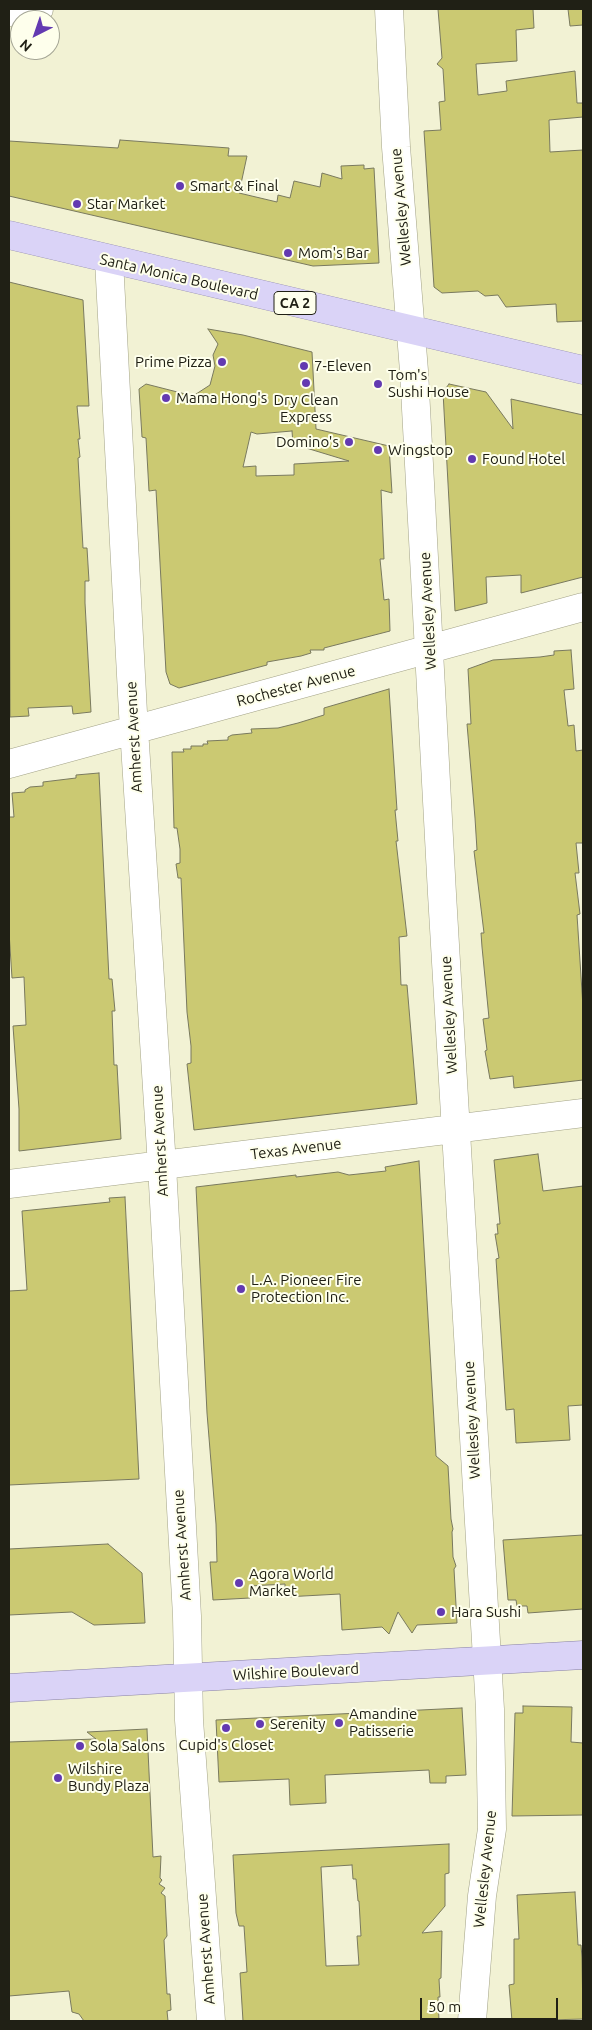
<!DOCTYPE html>
<style>
body{margin:0}
#map{position:relative;width:592px;height:2030px;overflow:hidden;background:#f2f2d4;font-family:Ubuntu,sans-serif}
canvas{display:block}
.frame{position:absolute;inset:0;border:10px solid #202015;pointer-events:none}
.north{position:absolute;left:10px;top:10px;width:50px;height:50px;box-sizing:border-box;background:#feffec;border:1px solid #a5a696;border-radius:50%;rotate:221deg;font-size:14px;font-weight:700;line-height:20px;text-align:center;color:#202015}
.north::after{content:'';display:block;margin:auto;width:18px;height:22px;background:#633ab1;clip-path:polygon(50% 0,100% 100%,50% 72%,0 100%)}
.scale{position:absolute;left:420px;top:1998px;width:138px;height:22px;box-sizing:border-box;border:2px solid #202015;border-top:0;padding-left:6px;font-size:15px;line-height:18px;white-space:nowrap;color:#202015;-webkit-text-stroke:4px #feffec;paint-order:stroke}
</style>
<div id="map">
<canvas width="592" height="2030"></canvas>
<div class="frame"></div>
<div class="north">N</div>
<div class="scale">50 m</div>
</div>
<script>
const ctx = document.querySelector('canvas').getContext('2d');
ctx.lineJoin = 'round';
function fillPath(path, color) {
  ctx.fillStyle = color;
  ctx.fill(path, 'evenodd');
}
function shape(rows) {
  const path = new Path2D();
  for (const r of rows) {
    path.moveTo(r[0], r[1]);
    for (let i = 2; i < r.length; i += 2) path.lineTo(r[i], r[i + 1]);
  }
  return path;
}
function trace(path, color, width, dash) {
  ctx.strokeStyle = color;
  ctx.lineWidth = width;
  ctx.lineCap = dash ? 'butt' : 'round';
  ctx.setLineDash(dash || []);
  ctx.stroke(path);
}
function write(font, color, halo, rows, align = 'center') {
  ctx.font = font + ' Ubuntu,sans-serif';
  ctx.lineWidth = 4;
  ctx.setLineDash([]);
  ctx.textBaseline = 'middle';
  ctx.strokeStyle = halo;
  ctx.fillStyle = color;
  for (const [text, x, y, turn = 0] of rows) {
    ctx.save();
    ctx.translate(x, y);
    ctx.rotate((+turn || 0) * Math.PI / 180);
    ctx.textAlign = isNaN(turn) ? turn : align;
    if (halo) ctx.strokeText(text, 0, 0);
    ctx.fillText(text, 0, 0);
    ctx.restore();
  }
}
const building = shape([
 [438,9,533,9,534,28,516,30,517,61,476,64,478,95,507,91,506,81,575,71,577,103,583,103,583,117,549,120,550,152,583,150,583,321,557,322,556,304,506,307,498,295,485,296,478,291,442,293,434,287,424,131,441,130,439,102,445,101,443,69,437,64,442,58,438,9],
 [568,9,583,9,583,25,570,26,568,9],
 [120,140,229,148,228,156,247,156,239,193,277,202,278,195,290,198,294,181,320,187,322,173,342,179,341,166,364,165,364,169,374,168,379,263,313,266,9,196,9,141,118,148,120,140],
 [9,282,83,300,89,406,77,406,80,439,78,439,80,457,78,458,83,548,87,548,89,581,85,581,85,603,91,712,73,714,72,706,28,708,29,716,10,717,9,282],
 [208,329,243,335,312,352,316,429,389,446,392,493,381,490,384,559,380,559,384,600,389,599,390,631,324,648,324,650,310,650,311,653,301,656,267,662,267,665,179,688,170,684,166,672,156,490,149,491,146,438,142,437,139,389,146,384,193,396,210,385,215,366,213,355,218,344,208,329],
 [292,431,293,444,349,461,294,464,294,475,256,476,256,466,243,467,251,432,257,434,292,431],
 [449,384,486,392,513,429,511,399,583,415,583,577,521,593,521,575,486,577,487,603,455,611,443,392,449,384],
 [571,650,574,689,564,690,568,726,574,725,576,751,583,750,583,843,576,843,579,873,575,873,580,914,577,915,583,1007,583,1080,514,1088,513,1076,490,1079,485,1051,487,1050,483,1019,489,1018,482,947,481,933,484,933,474,851,477,850,475,818,467,724,471,724,468,669,493,660,540,657,554,655,554,651,571,650],
 [389,689,397,810,395,810,398,841,396,841,407,936,399,937,401,985,407,985,417,1104,194,1130,187,1064,191,1063,191,1046,187,1012,181,878,178,878,176,864,180,863,180,849,177,828,174,828,172,752,184,752,183,749,191,749,191,746,203,746,203,744,208,744,207,741,228,740,228,737,232,735,252,733,251,729,278,728,298,723,324,715,324,708,389,689],
 [99,773,109,979,112,979,115,1011,112,1011,114,1065,117,1065,121,1139,19,1151,19,1109,13,1026,26,1025,24,977,12,978,9,932,9,817,14,817,12,793,25,792,25,790,30,787,43,786,43,782,76,778,76,775,99,773],
 [538,1154,543,1191,583,1186,583,1405,568,1406,570,1440,516,1443,514,1409,506,1410,496,1259,499,1258,495,1234,498,1234,497,1224,500,1224,494,1160,538,1154],
 [419,1161,436,1456,448,1466,451,1519,453,1529,452,1532,453,1557,456,1566,454,1569,457,1623,417,1625,412,1633,398,1612,389,1634,382,1627,342,1630,340,1594,285,1597,285,1584,250,1586,250,1598,213,1600,210,1562,217,1562,216,1524,207,1413,196,1187,296,1175,296,1177,338,1172,349,1175,386,1171,385,1167,419,1161],
 [125,1197,139,1479,9,1485,9,1291,27,1290,22,1211,110,1202,109,1198,125,1197],
 [583,1535,583,1609,528,1613,527,1606,517,1606,516,1600,508,1600,503,1540,583,1535],
 [108,1544,142,1573,145,1623,94,1625,72,1612,9,1615,9,1549,108,1544],
 [523,1706,572,1707,571,1742,583,1743,583,1815,512,1816,515,1713,523,1713,523,1706],
 [462,1708,466,1775,446,1776,446,1783,430,1783,429,1770,325,1775,326,1803,290,1805,289,1779,219,1782,216,1720,462,1708],
 [147,1729,153,1857,161,1856,160,1878,162,1880,159,1884,165,1888,161,1893,165,1896,167,1936,164,1940,167,1994,170,1994,171,2010,167,2011,168,2021,84,2021,79,2014,72,2012,69,1991,9,1996,9,1742,96,1739,87,1732,147,1729],
 [449,1844,449,1873,445,1874,445,1906,422,1933,442,1931,441,1978,439,1979,440,1997,438,1997,439,2021,243,2021,240,1973,247,1972,244,1926,239,1926,236,1913,233,1855,449,1844],
 [352,1865,353,1879,356,1879,358,1901,359,1901,361,1936,357,1936,359,1965,326,1966,321,1867,352,1865],
 [575,1892,578,1945,581,1945,582,1958,583,2019,512,2021,509,1985,514,1984,514,1939,519,1939,517,1895,575,1892]
]);
fillPath(building, '#cbc972');
trace(building, '#79795e', 1);
const minor = shape([
 [389,9,396,147,414,371,442,894,490,1709,492,1829,482,1896,472,2021],
 [9,12,39,9],
 [109,260,133,713,162,1166,187,1616,189,1720,211,2021],
 [9,764,583,607],
 [9,1184,583,1113]
]);
const major = shape([
 [9,235,583,370],
 [9,1688,583,1655]
]);
trace(minor, '#a3a387', 29);
trace(major, '#8982a4', 29);
trace(minor, '#fff', 28);
trace(major, '#dad3f7', 28);
for (const [x, y, r, color] of [
 [180,186,5,"#633ab1"],
 [77,204,5,"#633ab1"],
 [288,253,5,"#633ab1"],
 [222,362,5,"#633ab1"],
 [304,366,5,"#633ab1"],
 [306,383,5,"#633ab1"],
 [378,384,5,"#633ab1"],
 [166,398,5,"#633ab1"],
 [349,442,5,"#633ab1"],
 [378,450,5,"#633ab1"],
 [472,459,5,"#633ab1"],
 [241,1289,5,"#633ab1"],
 [239,1583,5,"#633ab1"],
 [441,1612,5,"#633ab1"],
 [339,1723,5,"#633ab1"],
 [260,1724,5,"#633ab1"],
 [226,1728,5,"#633ab1"],
 [80,1746,5,"#633ab1"],
 [58,1778,5,"#633ab1"]
]) {
  const dot = new Path2D();
  dot.arc(x, y, r, 0, 2 * Math.PI);
  ctx.fillStyle = color;
  ctx.fill(dot);
  trace(dot, '#feffec', 2);
}
for (const [x, y, w] of [
 [295,303,42]
]) {
  const box = new Path2D();
  box.roundRect(x - w / 2, y - 11.5, w, 23, 4);
  ctx.fillStyle = '#feffec';
  ctx.fill(box);
  trace(box, '#202015', 1);
}
write('bold 14px', '#202015', null, [
 ["CA 2",295,303]
]);
write('15px', '#202015', '#feffec', [
 ["Smart & Final",190,186],
 ["Star Market",87,204],
 ["Mom's Bar",298,253],
 ["Prime Pizza",212,362,"right"],
 ["7-Eleven",314,366],
 ["Tom's",388,375],
 ["Sushi House",388,392],
 ["Mama Hong's",176,398],
 ["Dry Clean",306,400,"center"],
 ["Express",306,417,"center"],
 ["Domino's",339,442,"right"],
 ["Wingstop",388,450],
 ["Found Hotel",482,459],
 ["L.A. Pioneer Fire",251,1280],
 ["Protection Inc.",251,1297],
 ["Agora World",249,1574],
 ["Market",249,1591],
 ["Hara Sushi",451,1612],
 ["Amandine",349,1714],
 ["Patisserie",349,1731],
 ["Serenity",270,1724],
 ["Cupid's Closet",226,1745,"center"],
 ["Sola Salons",90,1746],
 ["Wilshire",68,1769],
 ["Bundy Plaza",68,1786]
], 'left');
write('15px', '#202015', '#feffec', [
 ["Wellesley Avenue",401,207,-95],
 ["Santa Monica Boulevard",179,277,13],
 ["Wellesley Avenue",428,611,-93],
 ["Rochester Avenue",296,686,-15],
 ["Amherst Avenue",134,737,-93],
 ["Wellesley Avenue",449,1015,-93],
 ["Amherst Avenue",160,1141,-93],
 ["Texas Avenue",296,1149,-7],
 ["Wellesley Avenue",472,1420,-93],
 ["Amherst Avenue",182,1545,-94],
 ["Wilshire Boulevard",296,1672,-3],
 ["Wellesley Avenue",485,1869,-84],
 ["Amherst Avenue",206,1949,-94]
]);
</script>
